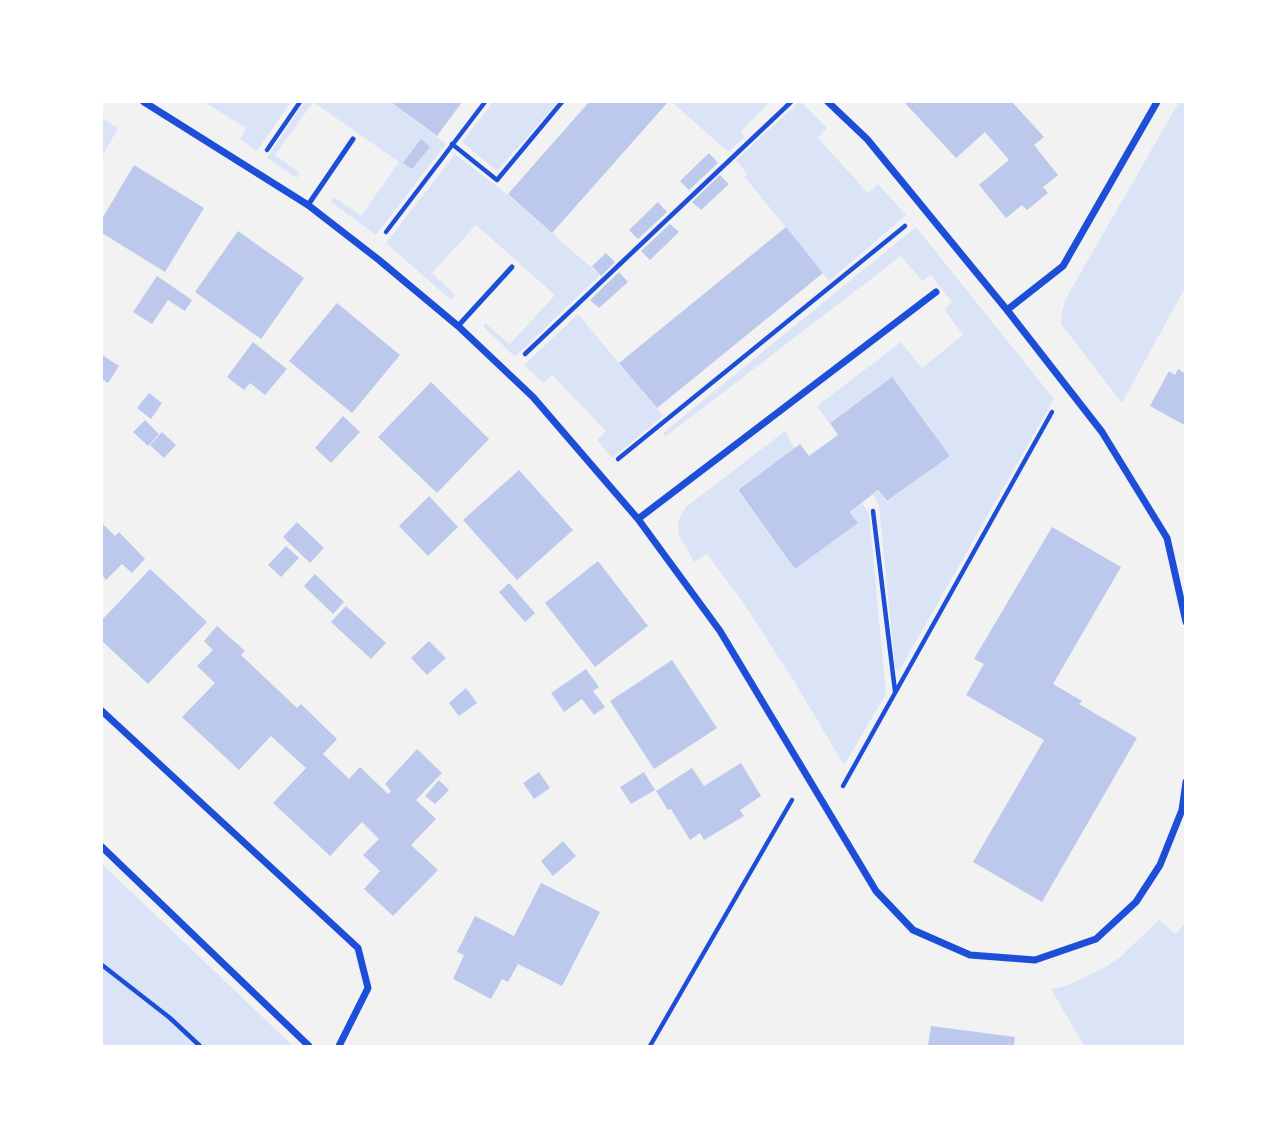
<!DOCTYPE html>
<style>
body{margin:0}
#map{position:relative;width:1287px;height:1148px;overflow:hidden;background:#f2f2f2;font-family:"DejaVu Sans",sans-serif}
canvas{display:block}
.frame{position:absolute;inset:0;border:103px solid #fff;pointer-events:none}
</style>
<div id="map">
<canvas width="1287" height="1148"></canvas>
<div class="frame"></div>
</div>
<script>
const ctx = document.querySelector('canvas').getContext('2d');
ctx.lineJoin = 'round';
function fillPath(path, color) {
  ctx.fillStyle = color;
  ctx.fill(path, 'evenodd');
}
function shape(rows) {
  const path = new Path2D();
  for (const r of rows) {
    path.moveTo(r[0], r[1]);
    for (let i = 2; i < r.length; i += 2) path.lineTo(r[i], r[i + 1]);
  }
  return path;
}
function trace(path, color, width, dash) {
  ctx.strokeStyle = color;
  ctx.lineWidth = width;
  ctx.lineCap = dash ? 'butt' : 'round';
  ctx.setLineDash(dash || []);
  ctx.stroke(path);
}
fillPath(shape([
 [204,102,291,102,257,151,240,139,246,128],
 [304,102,391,102,446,144,376,235,331,202,334,197,361,216,399,162,313,102,275,155,300,173,297,178,267,158],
 [493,102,558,102,497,171,462,142],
 [672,102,671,102,770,102,741,131,745,137,728,152],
 [799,102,801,102,827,128,818,138,868,193,878,184,906,215,829,281,744,176,747,174,736,160],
 [1179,102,1186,102,1185,288,1122,403,1061,324,1062,313,1065,300],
 [102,118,118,128,102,157],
 [455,154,508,195,600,275,515,357,483,326,485,323,510,344,555,295,476,225,432,273,455,295,451,300,386,243],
 [916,227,1054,399,899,671,895,668,879,505,873,495,878,491,887,502,950,456,892,377,829,423,817,406,901,342,922,368,963,335,944,309,952,302,931,275,922,281,901,256,665,437,663,433],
 [578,314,663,416,612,458,597,440,606,431,552,375,543,383,524,365],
 [785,431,790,438,789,440,795,448,737,490,795,569,858,523,851,512,862,503,869,513,886,694,844,765,794,681,742,601,707,554,694,562,679,535,678,523,680,517,686,507],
 [102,864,293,1046,102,1046],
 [1159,920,1175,934,1185,923,1185,1046,1084,1046,1051,989,1066,986,1104,968,1119,958]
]), '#dbe4f7');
fillPath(shape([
 [391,102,462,102,437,136],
 [589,102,668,102,552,233,508,194],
 [904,102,1012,102,1044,137,1034,145,1058,175,1043,187,1048,193,1027,210,1022,205,1006,218,979,185,1009,160,985,132,956,158],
 [421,139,430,147,412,169,403,163],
 [709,153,718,163,689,190,680,181],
 [134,165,204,208,165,272,102,233,102,219],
 [720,175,729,184,701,210,692,202],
 [658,202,667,212,638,239,629,230],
 [670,224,679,232,650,260,641,251],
 [786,227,823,273,657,408,619,363],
 [238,231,304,278,261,339,195,292],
 [606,253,615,262,601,276,592,266],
 [619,272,628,282,599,308,590,300],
 [157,276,192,300,185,311,168,300,152,324,133,312],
 [337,303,400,355,352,413,289,361],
 [253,342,287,369,265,395,250,383,244,390,227,377],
 [102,355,119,366,108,383,102,379],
 [1178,369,1186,374,1186,426,1150,406,1169,371,1175,375],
 [892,377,950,456,887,501,878,490,850,512,858,523,795,569,738,490,800,444,809,456,838,435,830,423],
 [431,382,489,439,437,493,378,437],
 [149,393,162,403,151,419,137,408],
 [343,416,360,432,331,463,315,448],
 [145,420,159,434,148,446,133,432],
 [162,432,176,445,164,458,150,445],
 [519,470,573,530,517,580,463,520],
 [429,496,458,527,428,556,399,526],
 [297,522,324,548,310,563,283,537],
 [102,523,115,536,119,532,145,559,132,573,122,564,106,580,102,575],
 [1052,527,1121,567,1053,684,1082,701,1079,704,1137,738,1042,902,973,862,1044,740,966,695,984,664,974,659],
 [286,546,299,558,281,577,268,565],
 [598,561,648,626,595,667,545,603],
 [150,569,207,622,148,684,102,641,102,620],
 [315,574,344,602,333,614,304,586],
 [509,583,535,613,525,622,499,592],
 [346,606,386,643,371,659,331,622],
 [217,626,245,651,241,655,297,708,301,704,337,739,323,754,349,779,360,767,388,794,391,791,385,784,417,749,442,773,416,800,436,819,411,845,438,870,393,916,364,889,380,871,363,855,379,839,362,822,330,856,273,803,306,768,271,736,239,770,182,717,215,683,197,666,213,650,204,641],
 [429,641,446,658,427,675,411,658],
 [672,660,717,728,654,769,610,701],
 [586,669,599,687,593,691,605,707,594,715,582,699,564,712,551,693],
 [466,688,477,703,459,716,449,703],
 [741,763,761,796,740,810,744,816,704,840,700,833,690,840,671,809,668,810,656,791,692,768,704,786],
 [539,772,550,788,534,799,523,783],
 [644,772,655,790,631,804,620,787],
 [439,780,449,790,435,804,425,796],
 [563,841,576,856,553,876,541,861],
 [541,883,600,912,562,986,518,964,508,982,502,979,491,999,453,979,464,955,457,952,475,916,514,936],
 [931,1026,1015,1037,1014,1046,928,1046]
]), '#bdc9ec');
trace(shape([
 [452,144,497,180,562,102],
 [267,150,300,102],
 [386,232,485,102],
 [525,354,791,102],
 [618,459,905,226],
 [873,511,895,691],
 [843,786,1052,412],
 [102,965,170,1018,200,1046],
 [650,1046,792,800]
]), '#1d4ed8', 4.5);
trace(shape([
 [308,205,353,139],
 [458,326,512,267]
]), '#1d4ed8', 5);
trace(shape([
 [144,102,308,205,379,260,458,326,533,397,638,519,720,631,876,891,913,930,970,955,1035,960,1096,939,1136,902,1160,865,1182,810,1186,782],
 [828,102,867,139,1007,310,1102,432,1167,538,1186,622],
 [1007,310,1063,266,1157,102],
 [638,519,936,292],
 [102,711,358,948,368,988,339,1046],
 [102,847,309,1046]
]), '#1d4ed8', 7);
</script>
